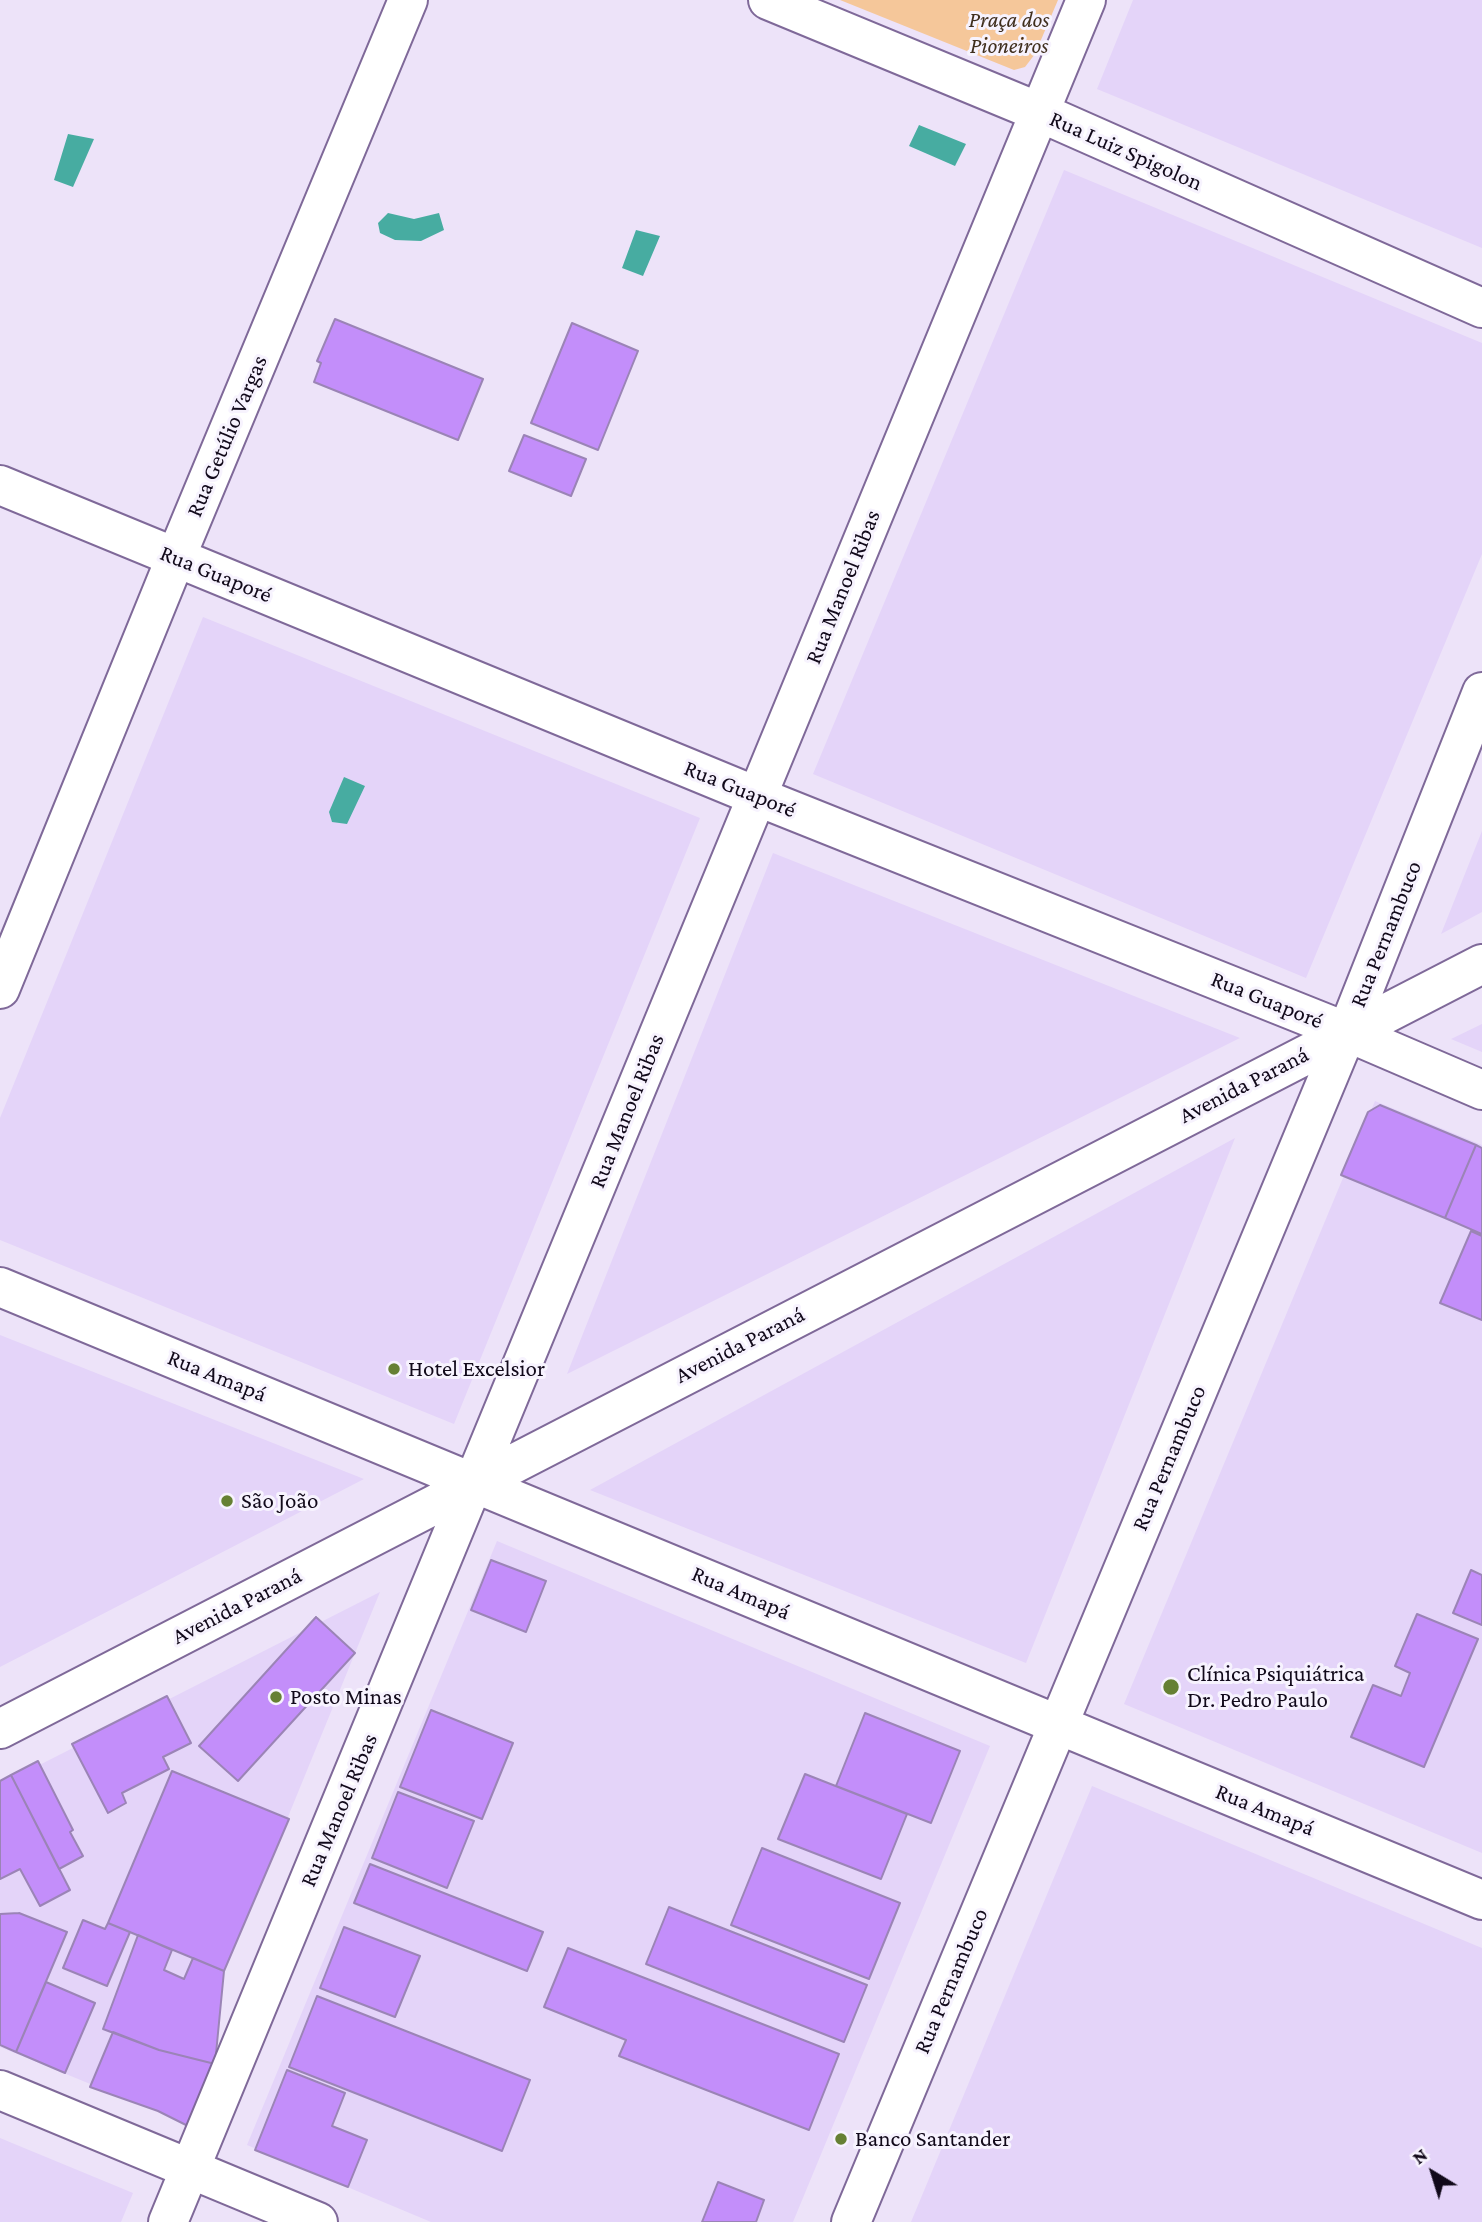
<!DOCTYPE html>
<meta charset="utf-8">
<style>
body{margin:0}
#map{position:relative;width:1482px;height:2222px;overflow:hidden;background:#ede3f9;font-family:"Crimson Pro",serif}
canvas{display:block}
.north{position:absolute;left:1398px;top:2138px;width:70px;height:70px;-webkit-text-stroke:5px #f7f3fe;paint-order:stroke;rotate:322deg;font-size:19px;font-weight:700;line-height:28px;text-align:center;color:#11091a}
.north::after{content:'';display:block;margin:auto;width:24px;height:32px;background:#11091a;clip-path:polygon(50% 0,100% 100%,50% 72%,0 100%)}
</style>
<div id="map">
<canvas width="1482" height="2222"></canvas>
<div class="north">N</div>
</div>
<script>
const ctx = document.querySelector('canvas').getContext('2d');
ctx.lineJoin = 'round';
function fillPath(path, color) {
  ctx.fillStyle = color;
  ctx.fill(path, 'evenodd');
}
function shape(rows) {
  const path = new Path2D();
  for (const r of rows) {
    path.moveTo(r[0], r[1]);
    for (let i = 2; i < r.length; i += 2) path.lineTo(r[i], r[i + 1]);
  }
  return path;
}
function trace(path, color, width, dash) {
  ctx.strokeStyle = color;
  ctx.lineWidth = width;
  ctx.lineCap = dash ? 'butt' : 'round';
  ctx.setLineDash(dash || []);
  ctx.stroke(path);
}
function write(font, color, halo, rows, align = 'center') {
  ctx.font = font + ' "Crimson Pro",serif';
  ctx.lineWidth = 6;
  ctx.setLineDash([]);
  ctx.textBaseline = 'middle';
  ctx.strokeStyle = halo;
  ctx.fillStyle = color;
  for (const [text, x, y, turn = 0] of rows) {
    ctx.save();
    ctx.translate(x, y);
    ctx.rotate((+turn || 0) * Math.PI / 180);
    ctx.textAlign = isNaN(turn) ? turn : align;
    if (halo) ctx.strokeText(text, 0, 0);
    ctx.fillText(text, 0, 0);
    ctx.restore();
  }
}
fillPath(shape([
 [1133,0,1482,0,1482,248,1097,89],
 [1064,170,1482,343,1482,554,1306,978,813,774],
 [203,617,700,818,454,1424,0,1240,0,1118],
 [1482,831,1482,912,1441,934],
 [773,853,1240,1038,567,1374],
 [1482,1024,1482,1052,1451,1039],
 [1375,1101,1482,1145,1482,1853,1124,1704],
 [1235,1138,1026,1663,590,1490],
 [0,1335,364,1479,0,1667],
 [497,1541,990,1746,793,2222,431,2222,247,2145],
 [380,1592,166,2115,0,2047,0,1785],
 [1092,1786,1482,1948,1482,2222,911,2222],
 [0,2138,133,2193,121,2222,0,2222]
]), '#e4d4f9');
fillPath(shape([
 [840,0,1058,0,1035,54,1025,67,1014,70]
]), '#f5c79a');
fillPath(shape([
 [919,125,966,144,955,166,909,146],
 [68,134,94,139,73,187,54,180],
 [388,213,414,219,439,213,444,230,421,241,395,240,380,233,378,223],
 [636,230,660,236,643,276,622,268],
 [344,777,365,786,347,824,332,822,329,812]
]), '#47aca1');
const building = shape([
 [335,319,483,379,458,440,314,382,321,363,317,361,335,319],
 [572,323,638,351,598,450,531,423,572,323],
 [524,435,586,459,571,496,509,471,524,435],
 [1380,1105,1476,1145,1445,1218,1341,1175,1368,1112,1380,1105],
 [1476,1145,1482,1148,1482,1234,1445,1218,1476,1145],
 [1471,1231,1482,1236,1482,1320,1440,1303,1471,1231],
 [491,1560,546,1581,526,1632,471,1610,491,1560],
 [1471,1570,1482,1575,1482,1625,1453,1613,1471,1570],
 [1417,1614,1478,1639,1424,1767,1351,1737,1373,1685,1401,1696,1410,1673,1395,1666,1417,1614],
 [316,1617,355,1653,238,1781,199,1746,316,1617],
 [167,1696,191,1743,163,1757,169,1769,122,1793,126,1803,108,1813,72,1744,167,1696],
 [431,1710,513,1743,482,1819,400,1787,431,1710],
 [865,1713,960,1751,931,1823,836,1786,865,1713],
 [38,1761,73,1830,70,1832,83,1856,59,1869,11,1775,38,1761],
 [172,1771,289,1819,224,1971,108,1923,172,1771],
 [805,1774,907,1814,881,1879,778,1839,805,1774],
 [11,1775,70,1890,40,1906,20,1869,0,1879,0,1781,11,1775],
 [398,1792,474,1821,447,1888,372,1858,398,1792],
 [762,1848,900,1903,869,1979,731,1925,762,1848],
 [370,1864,543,1932,527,1971,354,1903,370,1864],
 [669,1907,867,1985,844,2042,646,1964,669,1907],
 [19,1913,67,1932,16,2052,0,2045,0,1914,19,1913],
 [83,1920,105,1929,108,1923,130,1932,107,1986,63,1968,83,1920],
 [344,1927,420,1956,395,2017,320,1988,344,1927],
 [138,1935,172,1950,164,1970,184,1979,193,1958,224,1971,215,2064,159,2050,103,2029,138,1935],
 [568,1948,839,2054,809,2130,619,2056,626,2040,544,2007,568,1948],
 [46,1982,95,2003,65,2073,16,2052,46,1982],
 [317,1996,530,2080,502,2151,289,2067,317,1996],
 [113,2032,159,2050,215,2064,190,2127,158,2111,90,2087,113,2032],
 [287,2070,345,2093,332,2126,367,2140,348,2187,255,2150,287,2070],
 [718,2182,764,2200,756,2222,702,2222,718,2182]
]);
fillPath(building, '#c38efa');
trace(building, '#9b84b6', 2);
const minor = shape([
 [768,0,1039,112,1482,308],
 [0,485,756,796,1347,1032,1482,1090],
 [0,989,176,557,408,0],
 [0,1287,1482,1900],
 [0,1729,1482,964],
 [0,2090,318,2222],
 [168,2222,1086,0],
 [851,2222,1347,1032,1482,692]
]);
trace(minor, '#7f6999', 42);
trace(minor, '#fff', 38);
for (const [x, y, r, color] of [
 [394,1369,7,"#668034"],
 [227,1501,7,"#668034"],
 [1171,1687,9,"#668034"],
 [276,1697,7,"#668034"],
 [841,2139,7,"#668034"]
]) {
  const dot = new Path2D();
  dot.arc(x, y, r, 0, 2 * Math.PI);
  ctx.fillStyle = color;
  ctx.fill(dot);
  trace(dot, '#f7f3fe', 2.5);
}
write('italic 23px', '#3f2e1d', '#f7f3fe', [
 ["Praça dos",1009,20],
 ["Pioneiros",1009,46]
]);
write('23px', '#11091a', '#f7f3fe', [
 ["Rua Luiz Spigolon",1126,151,24],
 ["Rua Getúlio Vargas",227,436,-67],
 ["Rua Guaporé",216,574,22],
 ["Rua Manoel Ribas",843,587,-68],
 ["Rua Guaporé",740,789,22],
 ["Rua Pernambuco",1386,934,-68],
 ["Rua Guaporé",1267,1000,22],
 ["Avenida Paraná",1244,1085,-27],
 ["Rua Manoel Ribas",627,1111,-68],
 ["Avenida Paraná",740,1345,-27],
 ["Rua Amapá",217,1376,22],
 ["Rua Pernambuco",1169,1458,-67],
 ["Rua Amapá",741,1593,23],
 ["Avenida Paraná",237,1606,-27],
 ["Rua Manoel Ribas",339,1810,-67],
 ["Rua Amapá",1265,1810,22],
 ["Rua Pernambuco",951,1981,-67]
]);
write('23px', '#11091a', '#f7f3fe', [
 ["Hotel Excelsior",408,1369],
 ["São João",241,1501],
 ["Clínica Psiquiátrica",1187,1674],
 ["Dr. Pedro Paulo",1187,1700],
 ["Posto Minas",290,1697],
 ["Banco Santander",855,2139]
], 'left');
</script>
